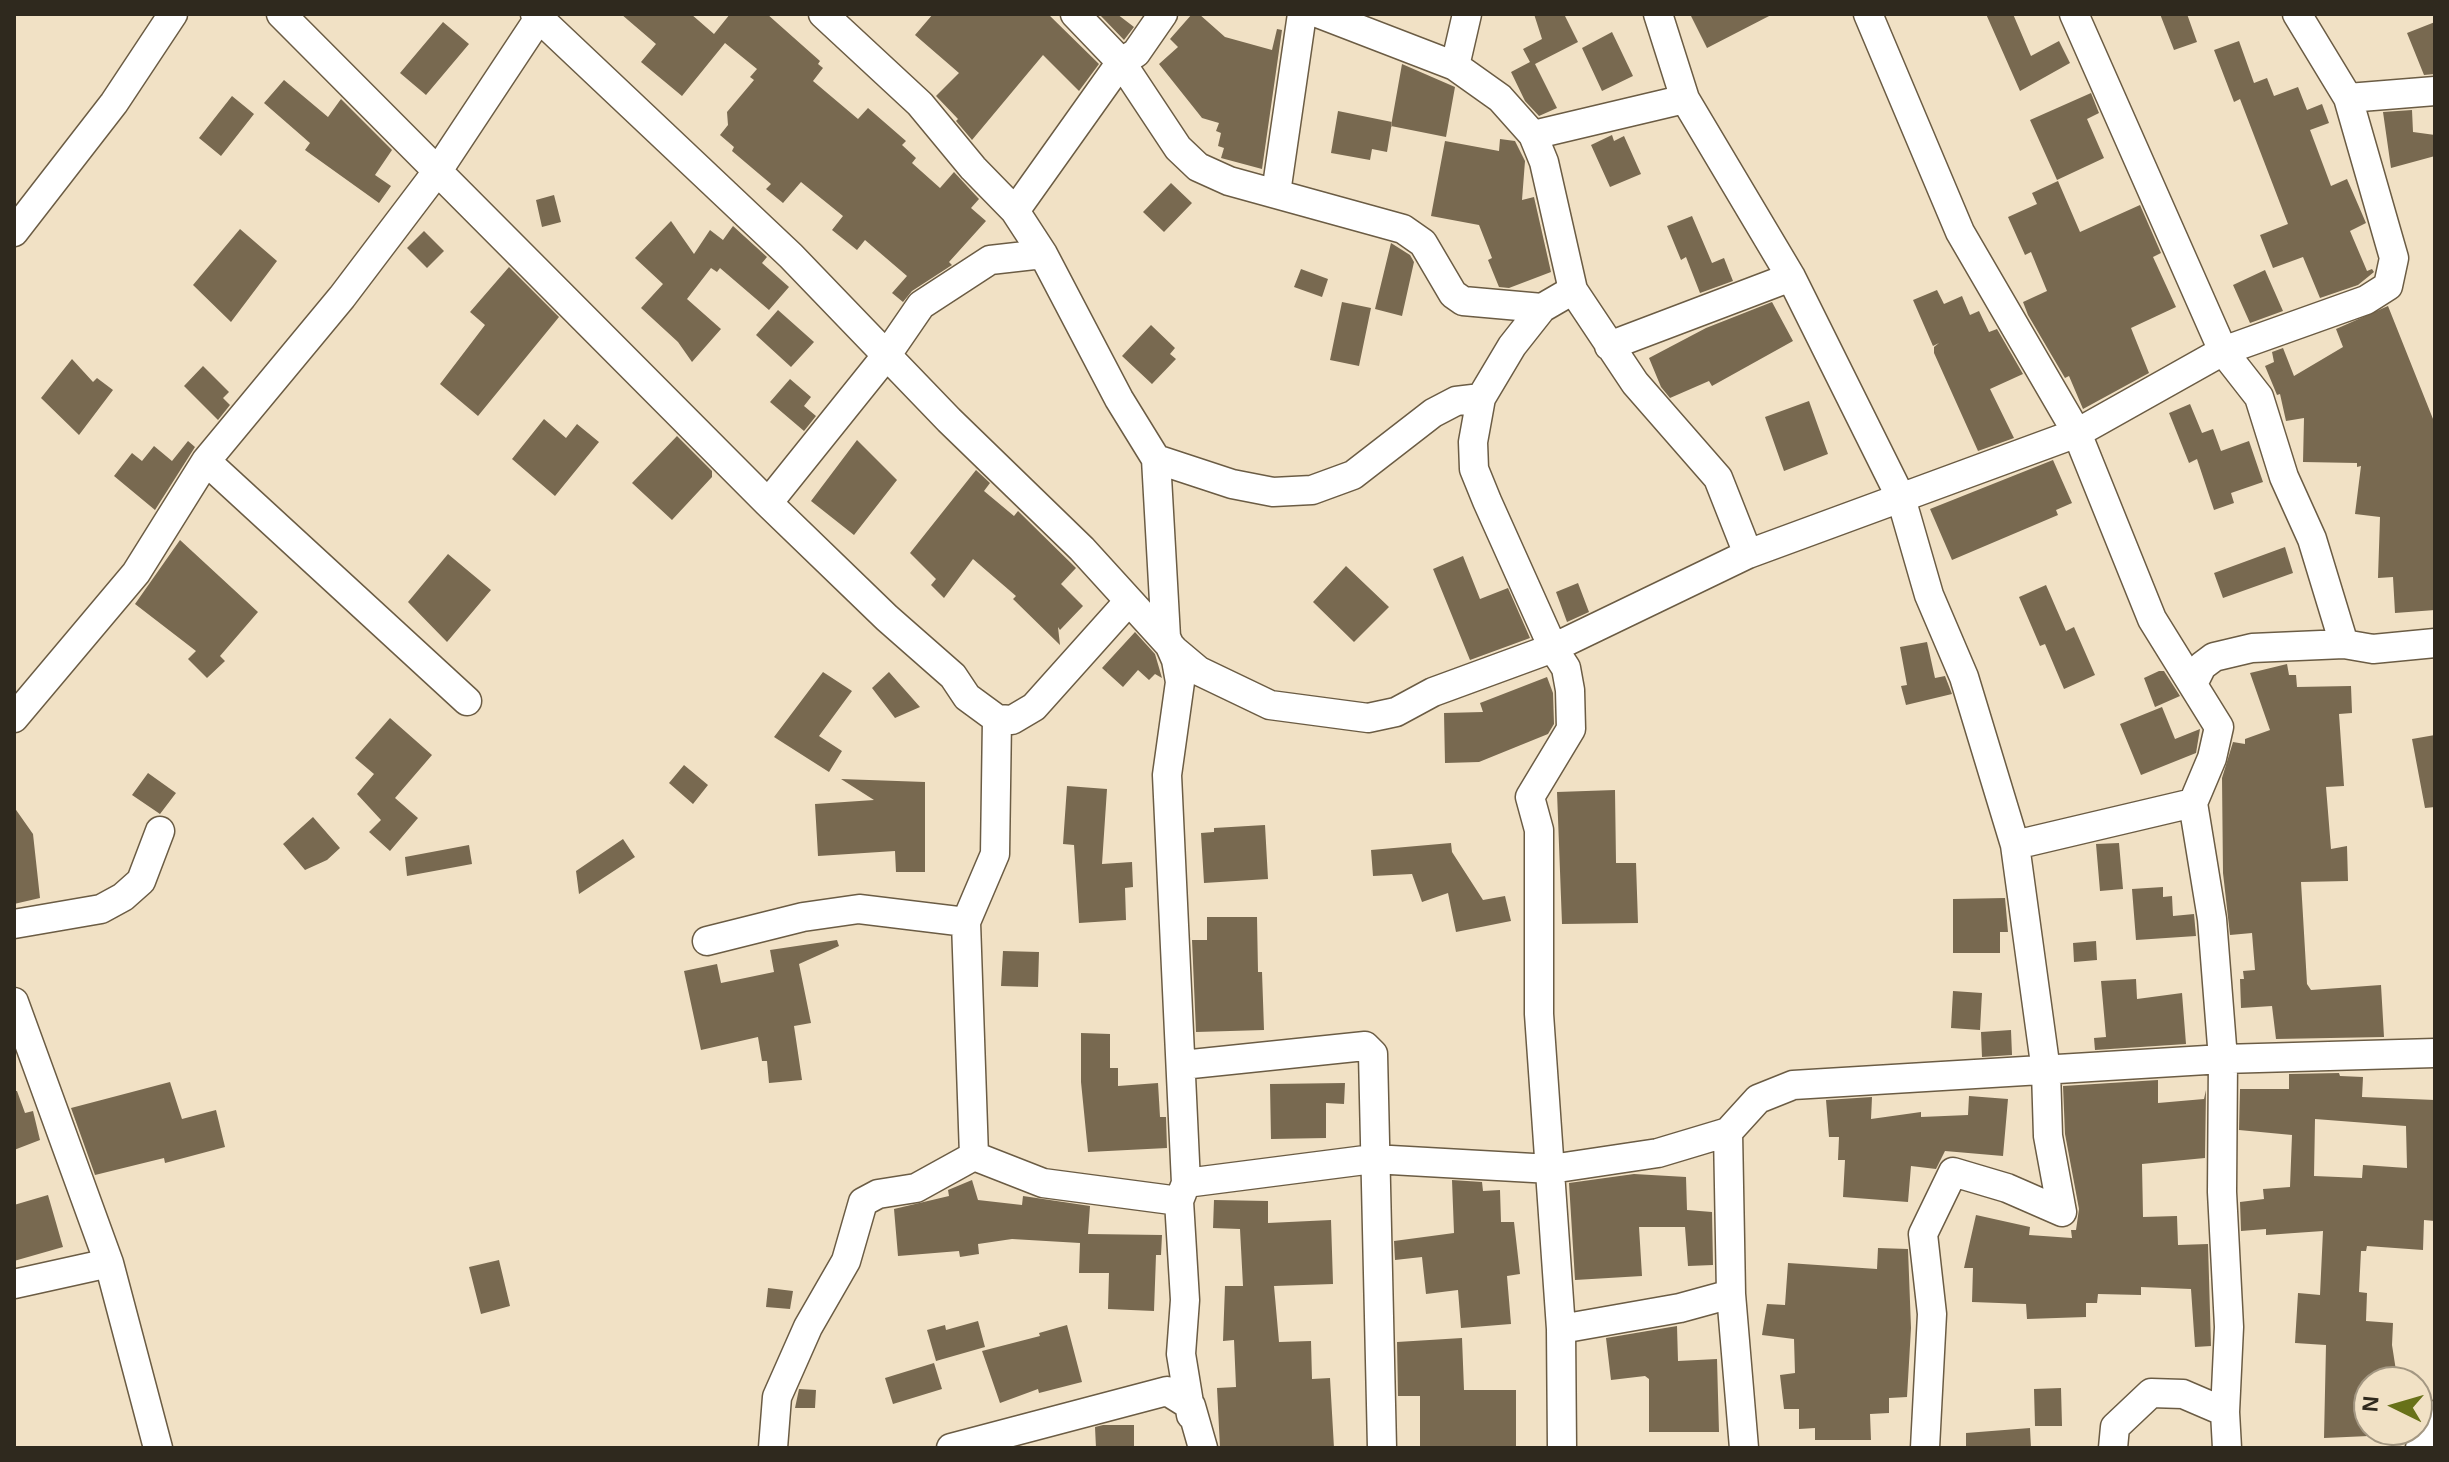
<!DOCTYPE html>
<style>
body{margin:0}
#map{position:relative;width:2449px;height:1462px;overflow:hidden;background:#f1e1c5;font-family:Helvetica,sans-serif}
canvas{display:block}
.frame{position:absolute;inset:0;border:16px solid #2f291e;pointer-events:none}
.north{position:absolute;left:2353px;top:1366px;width:80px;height:80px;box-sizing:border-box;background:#f1e1c5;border:2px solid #a39782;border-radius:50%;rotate:275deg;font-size:22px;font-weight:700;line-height:32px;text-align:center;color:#2f291e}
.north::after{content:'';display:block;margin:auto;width:28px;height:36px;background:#687119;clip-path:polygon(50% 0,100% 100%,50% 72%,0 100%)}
</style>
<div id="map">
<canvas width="2449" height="1462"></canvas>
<div class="frame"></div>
<div class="north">N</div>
</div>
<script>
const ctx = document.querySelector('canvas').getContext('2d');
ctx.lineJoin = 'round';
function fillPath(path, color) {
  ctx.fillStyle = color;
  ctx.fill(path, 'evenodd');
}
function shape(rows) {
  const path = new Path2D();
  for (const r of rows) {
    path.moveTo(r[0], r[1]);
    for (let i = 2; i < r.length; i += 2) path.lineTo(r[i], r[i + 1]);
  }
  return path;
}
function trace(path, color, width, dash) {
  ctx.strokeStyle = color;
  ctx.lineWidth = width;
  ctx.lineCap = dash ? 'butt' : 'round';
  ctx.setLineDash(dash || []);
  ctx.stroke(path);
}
fillPath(shape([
 [621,14,691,14,714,34,730,14,767,14,820,61,818,64,823,68,813,81,858,119,868,108,906,141,902,145,916,158,912,163,940,188,954,172,979,199,971,208,986,221,949,262,952,265,912,291,903,302,892,293,907,276,865,240,857,250,832,230,843,216,801,182,783,203,766,189,771,184,732,151,734,147,720,135,728,125,727,112,754,80,750,77,757,69,725,43,682,96,641,62,656,44],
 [933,14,1048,14,1099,64,1079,91,1043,55,972,140,956,121,958,119,936,96,959,73,915,35],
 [1099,14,1117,14,1134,27,1124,40],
 [1192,14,1199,14,1225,37,1272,50,1277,29,1282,30,1262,169,1221,158,1224,148,1218,146,1221,133,1216,131,1219,123,1202,118,1159,64,1178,47,1170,39],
 [1534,14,1564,14,1578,42,1535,64,1557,108,1539,116,1525,101,1511,72,1530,62,1523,49,1542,39],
 [1690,14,1773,14,1707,48],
 [1986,14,2013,14,2031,56,2059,41,2070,63,2020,91],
 [2160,14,2187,14,2197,42,2174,50],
 [443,22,469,44,426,95,400,73],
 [2435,22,2435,74,2424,75,2407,33],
 [1612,32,1633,76,1602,91,1582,48],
 [2239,41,2254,83,2267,78,2274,96,2298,87,2307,110,2322,104,2329,123,2310,130,2331,186,2347,179,2366,223,2350,231,2367,271,2372,269,2374,272,2358,285,2320,298,2303,257,2273,268,2260,235,2288,224,2240,99,2234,102,2214,50],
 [1402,64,1455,87,1446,137,1391,126],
 [284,80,328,117,341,99,392,150,375,175,391,186,379,203,305,150,310,143,264,103],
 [2091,93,2099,113,2087,119,2104,158,2057,180,2030,120],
 [232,96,254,114,221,156,199,138],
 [2412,110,2413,132,2435,135,2435,156,2391,168,2383,112],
 [1338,111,1392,122,1387,152,1372,149,1370,160,1331,153],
 [1612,135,1614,141,1624,136,1641,174,1610,187,1591,145],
 [1500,139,1515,141,1525,161,1522,200,1534,197,1551,272,1509,288,1499,287,1488,260,1492,258,1479,225,1431,216,1445,141,1499,151],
 [2058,181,2080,232,2140,205,2161,253,2153,257,2176,307,2131,328,2149,373,2083,409,2069,376,2065,378,2028,315,2023,302,2047,291,2031,252,2025,255,2008,217,2037,204,2032,193],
 [1171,183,1192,203,1164,232,1143,212],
 [554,195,561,222,542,227,536,200],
 [1692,216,1712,263,1724,258,1733,281,1700,293,1686,257,1681,260,1667,226],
 [671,221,694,254,710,230,723,240,733,226,767,257,762,263,789,287,769,310,720,268,717,272,711,268,687,299,721,329,692,362,678,342,641,308,663,284,635,258],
 [240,229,277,261,231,322,193,285],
 [424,231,444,251,427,268,407,248],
 [1391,243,1410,255,1414,262,1402,316,1375,309],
 [509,267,559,317,478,416,440,384,485,325,470,312],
 [1301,269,1328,279,1322,297,1294,287],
 [2265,270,2283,311,2250,323,2233,285],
 [1937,290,1944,304,1962,296,1970,315,1979,311,1989,332,1997,329,2023,374,1990,389,2014,438,1978,451,1934,353,1934,347,1939,343,1933,346,1913,300],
 [1342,302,1371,308,1359,366,1330,360],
 [1772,302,1793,341,1712,386,1709,381,1670,398,1661,387,1649,358,1706,328],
 [2388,306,2435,424,2435,610,2395,613,2393,577,2378,578,2380,517,2355,514,2361,466,2357,467,2357,463,2303,462,2304,418,2286,421,2280,394,2277,395,2265,366,2274,362,2272,352,2283,348,2294,376,2343,347,2336,329],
 [778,310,814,342,791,367,756,335],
 [1151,325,1175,348,1170,354,1176,359,1152,384,1122,356],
 [72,359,93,382,97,378,113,390,79,435,41,398],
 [203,366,229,392,223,398,230,405,218,420,184,386],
 [790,379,811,397,804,406,816,416,804,431,770,402],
 [1809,401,1828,454,1784,471,1765,417],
 [2190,404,2202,433,2213,429,2221,451,2249,441,2263,482,2231,493,2234,503,2214,510,2197,459,2189,463,2169,413],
 [544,419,566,438,577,424,599,442,555,496,512,459],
 [677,436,712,471,712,477,672,520,632,483],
 [857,440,897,480,854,535,811,501],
 [188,441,195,447,155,510,114,476,132,453,142,461,154,446,172,461],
 [2053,460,2072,503,2056,510,2058,515,1952,560,1930,509],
 [976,470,990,483,984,491,1014,516,1018,511,1076,568,1061,584,1083,606,1060,630,1058,627,1060,645,1013,599,1016,596,973,559,944,598,931,585,936,579,910,553],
 [180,540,258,612,220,656,225,661,207,678,188,659,196,651,135,604],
 [2285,547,2293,573,2223,598,2214,573],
 [448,554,491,590,447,642,408,602],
 [1463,556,1480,599,1508,588,1530,638,1470,660,1433,569],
 [1346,566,1389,607,1354,642,1313,602],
 [1578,583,1589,612,1567,622,1556,592],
 [2046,585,2066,631,2074,627,2095,675,2064,689,2045,644,2040,646,2019,597],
 [1135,632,1155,654,1162,678,1155,674,1149,680,1138,670,1123,687,1102,668],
 [1927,642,1935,678,1945,676,1952,694,1906,705,1901,686,1907,685,1900,647],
 [2287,664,2289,675,2296,675,2297,687,2351,686,2352,713,2339,714,2344,786,2326,787,2331,849,2347,846,2348,881,2301,882,2307,984,2311,990,2381,985,2384,1037,2276,1039,2272,1006,2241,1008,2240,979,2244,979,2243,971,2255,970,2252,933,2230,935,2223,873,2222,778,2233,742,2245,744,2245,739,2270,730,2250,673],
 [2159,671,2164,671,2180,696,2155,707,2144,678],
 [823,672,852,691,819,736,842,751,829,772,774,737],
 [889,672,920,707,895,718,872,688],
 [1547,677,1553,693,1554,724,1548,734,1479,762,1445,763,1444,713,1483,712,1480,703],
 [2162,707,2175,739,2200,729,2196,753,2141,775,2120,724],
 [390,718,432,755,395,798,418,818,390,851,369,832,381,820,357,794,374,774,355,758],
 [2435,735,2435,807,2425,808,2412,739],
 [684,765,708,785,693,804,669,783],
 [148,773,176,793,160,814,132,795],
 [841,779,925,782,925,872,896,872,895,851,818,856,815,804,874,800],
 [1067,786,1107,789,1102,864,1132,862,1133,887,1125,888,1126,920,1079,923,1074,845,1063,844],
 [1615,790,1616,863,1636,863,1638,923,1562,924,1557,792],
 [14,807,33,834,40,898,14,904],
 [313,817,340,848,327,860,305,870,283,844],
 [1265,825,1268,879,1204,883,1201,833,1214,832,1214,828],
 [623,839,635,857,579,894,576,871],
 [1451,843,1452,852,1483,900,1505,896,1511,921,1456,932,1448,893,1422,902,1412,874,1373,876,1371,850],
 [2119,843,2123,889,2100,891,2096,844],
 [469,845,472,864,407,876,405,857],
 [2163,887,2163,897,2172,896,2173,916,2194,914,2196,936,2136,940,2132,889],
 [2005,898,2008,932,2000,932,2000,953,1953,953,1953,899],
 [1207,917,1257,917,1258,972,1262,972,1264,1030,1196,1032,1192,940,1207,940],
 [837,940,839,946,799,964,811,1023,794,1026,802,1080,769,1083,767,1061,762,1061,758,1037,701,1050,684,971,717,964,721,983,774,972,770,950],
 [2096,941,2097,960,2074,962,2073,943],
 [1003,951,1039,952,1038,987,1001,986],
 [2136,979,2137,999,2182,993,2186,1044,2095,1050,2094,1038,2106,1037,2101,981],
 [1953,991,1982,993,1980,1030,1951,1028],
 [2011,1030,2012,1055,1982,1057,1981,1032],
 [1081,1033,1110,1034,1110,1068,1118,1068,1118,1086,1158,1083,1160,1117,1166,1117,1167,1148,1088,1152,1081,1082],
 [2339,1073,2340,1076,2363,1077,2362,1097,2435,1100,2435,1221,2424,1220,2423,1250,2367,1246,2366,1251,2361,1251,2359,1292,2367,1293,2366,1321,2393,1323,2392,1345,2397,1377,2369,1382,2369,1436,2324,1438,2326,1345,2295,1343,2298,1293,2320,1295,2323,1231,2266,1235,2266,1229,2241,1231,2240,1202,2264,1199,2263,1189,2290,1187,2292,1135,2239,1130,2240,1089,2289,1089,2289,1074],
 [2315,1119,2406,1126,2407,1168,2363,1165,2362,1178,2314,1176],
 [2158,1080,2158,1103,2204,1099,2206,1090,2205,1158,2142,1164,2143,1217,2177,1216,2178,1245,2208,1244,2211,1346,2195,1347,2191,1289,2141,1287,2141,1295,2098,1294,2097,1303,2086,1303,2086,1317,2027,1319,2026,1304,1972,1302,1973,1268,1964,1268,1976,1215,2030,1227,2029,1235,2072,1238,2071,1230,2076,1230,2079,1209,2065,1134,2063,1086],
 [170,1082,182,1119,216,1110,225,1147,165,1163,164,1158,95,1175,71,1108],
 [1345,1083,1344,1104,1326,1103,1326,1138,1271,1139,1270,1084],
 [14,1091,17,1091,25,1113,33,1111,40,1140,14,1150],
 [1969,1096,2008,1099,2003,1156,1945,1151,1936,1169,1911,1166,1908,1202,1843,1197,1845,1160,1838,1160,1839,1137,1829,1137,1826,1100,1872,1097,1871,1119,1921,1112,1921,1117,1968,1115],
 [1634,1174,1686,1177,1687,1210,1712,1212,1713,1265,1688,1266,1685,1227,1639,1227,1642,1276,1575,1280,1569,1183],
 [972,1180,978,1200,1022,1205,1023,1196,1090,1206,1088,1234,1162,1235,1161,1255,1156,1255,1154,1311,1108,1309,1109,1273,1079,1273,1080,1243,1012,1239,978,1244,979,1254,960,1257,959,1251,898,1256,894,1209,949,1196,948,1190],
 [1452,1180,1482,1182,1483,1191,1500,1190,1501,1222,1514,1222,1520,1274,1507,1276,1511,1324,1461,1328,1458,1290,1426,1294,1422,1257,1395,1260,1394,1241,1454,1233],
 [48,1195,63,1247,14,1261,14,1205],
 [1214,1200,1268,1201,1268,1223,1331,1220,1333,1284,1274,1286,1279,1342,1311,1341,1312,1379,1330,1378,1334,1448,1220,1448,1217,1388,1236,1387,1234,1340,1223,1341,1225,1286,1243,1286,1240,1229,1213,1228],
 [1878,1248,1908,1249,1911,1328,1907,1397,1889,1398,1889,1413,1870,1414,1871,1440,1815,1440,1815,1428,1799,1429,1799,1409,1784,1409,1780,1375,1795,1373,1794,1339,1762,1335,1767,1304,1785,1305,1788,1263,1877,1269],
 [499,1260,510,1306,481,1314,469,1267],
 [768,1288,793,1291,790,1309,766,1307],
 [978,1321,985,1347,936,1361,927,1330,945,1325,946,1330],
 [1067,1325,1082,1382,1039,1393,1038,1389,1000,1403,982,1351,1040,1336,1039,1333],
 [1677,1326,1678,1361,1717,1359,1719,1432,1649,1432,1649,1379,1645,1376,1611,1380,1606,1338],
 [1462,1338,1464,1390,1516,1390,1516,1448,1420,1446,1420,1396,1398,1396,1397,1342],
 [934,1363,942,1389,893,1404,885,1378],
 [2061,1388,2062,1426,2035,1426,2034,1389],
 [799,1389,816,1390,815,1408,795,1408],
 [1103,1425,1134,1425,1134,1448,1096,1448,1095,1427],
 [2030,1428,2031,1448,1966,1448,1966,1433]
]), '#786950');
const street = shape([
 [281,14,768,503,887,618,953,676,967,697,997,719,1012,720,1034,707,1128,602],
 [542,14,539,18,791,256,949,420,1082,549,1174,650,1199,671,1270,705,1368,718,1396,712,1433,692,1553,648,1748,554,2077,433,2223,351,2366,300,2388,286,2394,258,2348,98,2297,14],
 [823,14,920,104,973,168,1015,211,1043,254,1119,399,1156,459,1166,637,1176,660,1180,682,1167,775,1186,1183],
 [1075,14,1121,62,1178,148,1198,167,1229,181,1403,229,1423,243,1453,294,1463,301,1542,308],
 [1320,14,1455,66,1500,98,1533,135,1544,162,1573,290,1635,383,1718,478,1748,554],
 [1658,14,1685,99,1791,277,1901,498,1929,595,1964,677,2015,845,2046,1071,2048,1136,2062,1212],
 [1868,14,1960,232,2077,433,2152,619,2219,727,2212,758,2193,803,2212,919,2223,1059,2222,1192,2229,1327,2225,1412,2227,1448],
 [2074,14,2223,351,2259,397,2284,477,2312,539,2344,644],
 [1455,66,1467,14],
 [2348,98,2435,91],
 [1533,135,1685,99],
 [1276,193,1302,14],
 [1015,211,1121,62,1136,53,1163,14],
 [14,232,114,103,173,14],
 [1609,346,1791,277],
 [1156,459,1232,484,1273,492,1312,490,1353,475,1433,413,1456,401,1481,398],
 [206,461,467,701],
 [768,503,886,356,921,305,990,260,1043,254],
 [2194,682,2202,666,2214,657,2252,648,2344,644,2373,649,2435,643],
 [14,718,136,573,206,461,342,297,439,169,539,18,535,14],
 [2015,845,2193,803],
 [14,924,101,909,123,897,141,881,160,831],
 [707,941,803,917,859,909,966,922],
 [14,1002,109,1263,158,1448],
 [1182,1065,1365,1046,1373,1054,1382,1448],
 [1728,1132,1731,1294,1744,1448],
 [974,1156,966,922,995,854,997,719],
 [1179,1201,1185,1300,1181,1354,1191,1415],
 [14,1284,109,1263],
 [1561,1329,1680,1308,1731,1294],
 [773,1448,777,1397,808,1327,846,1261,863,1202,878,1194,916,1188,974,1156,1043,1183,1179,1201,1186,1183,1373,1159,1551,1169,1658,1153,1728,1132,1758,1099,1793,1085,2223,1059,2435,1053],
 [951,1448,1167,1391,1191,1406,1203,1448],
 [1562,1448,1561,1329,1539,1014,1539,830,1530,797,1571,729,1570,690,1566,668,1553,648,1487,501,1474,469,1473,442,1481,398,1512,346,1542,308,1573,290],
 [1925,1448,1932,1314,1923,1234,1953,1172,2007,1188,2062,1212],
 [2113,1448,2115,1427,2151,1393,2183,1394,2225,1412],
 [2420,1448,2435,1415]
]);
trace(street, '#6b5c44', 31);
trace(street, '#fff', 28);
</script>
